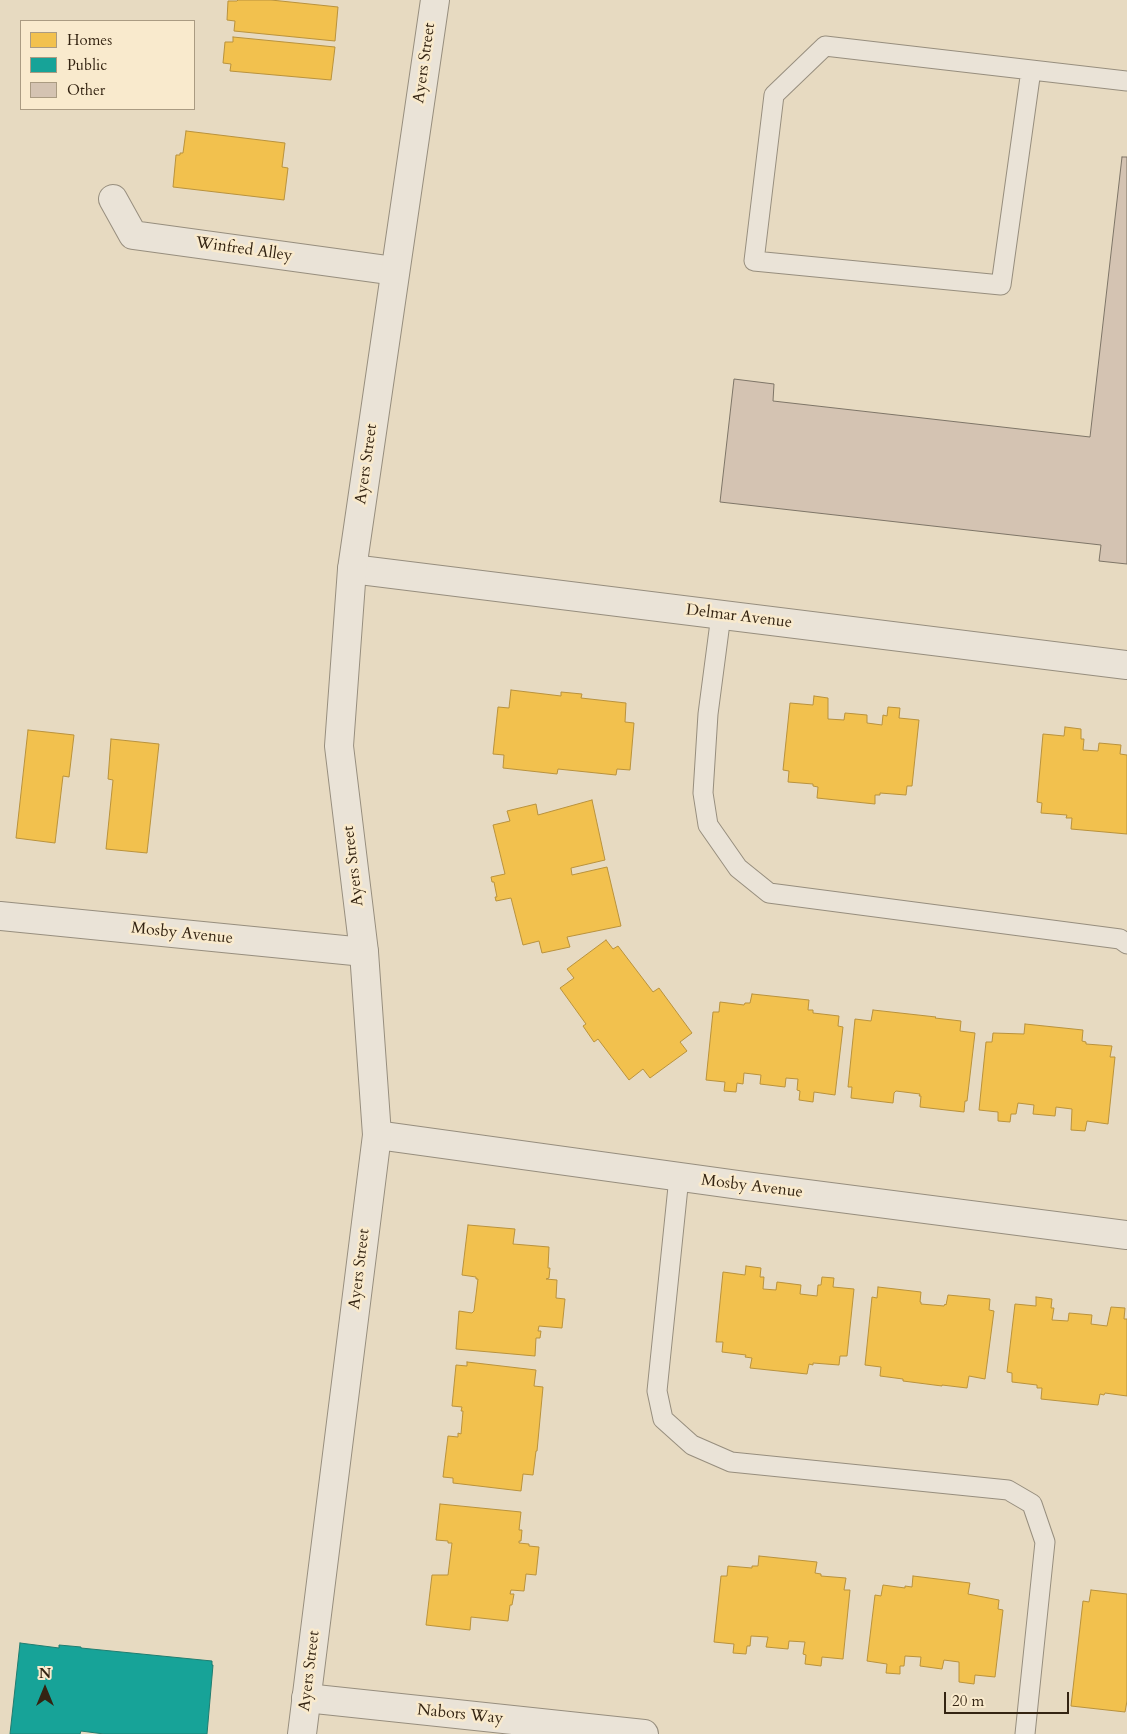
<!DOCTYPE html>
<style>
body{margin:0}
#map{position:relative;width:1127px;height:1734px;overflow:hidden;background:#e7dac1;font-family:Cardo,serif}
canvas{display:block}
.legend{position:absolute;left:20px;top:20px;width:175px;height:90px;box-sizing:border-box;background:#f9eacd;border:1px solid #aa9b82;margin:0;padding:6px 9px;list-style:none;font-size:15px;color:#342412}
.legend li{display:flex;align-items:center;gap:10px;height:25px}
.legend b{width:25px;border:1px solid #aa9b82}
.north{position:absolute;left:20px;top:1664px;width:50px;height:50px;-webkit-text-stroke:4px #f9eacd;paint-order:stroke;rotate:0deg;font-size:14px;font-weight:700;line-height:20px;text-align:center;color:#342412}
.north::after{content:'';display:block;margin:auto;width:18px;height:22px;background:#342412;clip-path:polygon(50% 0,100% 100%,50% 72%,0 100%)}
.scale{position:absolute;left:944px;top:1692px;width:125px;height:22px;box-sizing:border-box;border:2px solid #342412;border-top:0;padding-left:6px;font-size:15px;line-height:18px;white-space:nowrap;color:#342412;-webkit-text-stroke:4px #f9eacd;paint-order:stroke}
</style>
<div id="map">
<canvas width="1127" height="1734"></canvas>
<ul class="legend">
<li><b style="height:14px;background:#f2c14e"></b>Homes</li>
<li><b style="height:14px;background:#17a398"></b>Public</li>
<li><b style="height:14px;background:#d4c3b2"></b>Other</li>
</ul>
<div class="north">N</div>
<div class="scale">20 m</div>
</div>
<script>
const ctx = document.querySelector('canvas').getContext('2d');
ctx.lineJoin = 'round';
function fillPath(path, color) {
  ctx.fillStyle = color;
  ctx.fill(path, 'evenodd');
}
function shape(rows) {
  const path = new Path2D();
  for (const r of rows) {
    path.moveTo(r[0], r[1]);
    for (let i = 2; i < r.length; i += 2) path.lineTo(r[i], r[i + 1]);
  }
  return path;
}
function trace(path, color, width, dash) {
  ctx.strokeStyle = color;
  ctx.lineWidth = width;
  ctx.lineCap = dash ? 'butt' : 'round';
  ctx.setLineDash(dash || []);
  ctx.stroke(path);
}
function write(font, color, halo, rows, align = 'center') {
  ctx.font = font + ' Cardo,serif';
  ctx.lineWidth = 5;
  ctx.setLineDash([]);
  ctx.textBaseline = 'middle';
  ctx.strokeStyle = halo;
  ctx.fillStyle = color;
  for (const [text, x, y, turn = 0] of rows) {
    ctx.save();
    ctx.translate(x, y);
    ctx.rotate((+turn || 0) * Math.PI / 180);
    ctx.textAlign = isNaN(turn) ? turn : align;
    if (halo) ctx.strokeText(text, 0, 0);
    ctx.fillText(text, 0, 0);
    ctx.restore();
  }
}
const homes = shape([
 [238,0,271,0,338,7,335,41,234,31,235,21,227,20,228,1,237,1,238,0],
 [233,37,335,47,331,80,230,71,231,64,223,63,225,42,233,42,233,37],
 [186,131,285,143,282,167,288,168,284,200,173,187,176,155,180,155,180,153,183,153,186,131],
 [511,690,561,696,561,692,582,694,581,698,626,703,625,722,634,723,630,770,617,769,616,775,558,769,557,774,503,768,504,755,493,754,498,707,509,708,511,690],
 [814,696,828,698,828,719,844,720,845,713,867,715,867,723,882,725,883,715,887,716,888,707,900,708,899,718,919,720,912,786,907,786,906,795,880,793,880,795,875,795,875,804,817,798,818,787,813,786,813,784,788,782,789,771,783,770,790,703,813,705,814,696],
 [1065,727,1081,729,1081,739,1084,739,1083,750,1098,751,1099,743,1121,745,1120,754,1127,755,1127,834,1071,829,1072,818,1066,818,1067,815,1041,813,1042,803,1037,802,1043,734,1064,736,1065,727],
 [28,730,74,735,69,777,63,776,55,843,16,838,28,730],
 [111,739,159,744,147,853,106,849,113,780,108,779,111,739],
 [592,800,605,860,571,868,572,875,607,867,621,926,567,937,570,947,542,953,539,941,523,945,511,898,496,901,495,897,497,897,494,882,492,882,491,877,505,874,493,825,510,821,507,811,536,804,538,815,592,800],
 [606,940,613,949,618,946,653,992,659,988,692,1033,680,1042,687,1051,650,1078,643,1069,629,1080,598,1039,594,1042,583,1026,586,1024,560,988,574,978,567,969,606,940],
 [752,994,809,1000,808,1010,813,1010,813,1013,839,1016,838,1026,843,1027,835,1095,814,1092,813,1102,799,1100,800,1091,797,1090,798,1079,786,1078,785,1087,760,1084,761,1075,744,1073,743,1084,737,1083,736,1092,724,1091,725,1082,706,1080,713,1012,719,1012,720,1002,744,1005,745,1003,750,1003,752,994],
 [873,1010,936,1017,935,1018,961,1021,960,1031,975,1033,967,1101,965,1101,964,1112,920,1107,921,1096,919,1096,920,1094,896,1091,894,1093,893,1103,851,1098,852,1087,848,1087,855,1019,871,1021,873,1010],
 [1025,1024,1083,1030,1082,1041,1086,1042,1086,1044,1112,1046,1110,1057,1115,1057,1108,1124,1087,1121,1085,1131,1071,1130,1072,1109,1056,1107,1055,1116,1033,1114,1034,1105,1018,1103,1016,1114,1011,1114,1010,1122,998,1121,998,1112,979,1110,986,1042,992,1042,993,1033,1024,1034,1025,1024],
 [468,1225,515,1229,513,1244,549,1247,548,1268,550,1268,549,1278,546,1279,557,1280,556,1298,565,1299,562,1328,539,1326,538,1331,541,1331,540,1338,536,1338,535,1356,456,1349,459,1311,472,1313,474,1311,478,1279,476,1279,476,1277,462,1275,468,1225],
 [746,1266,761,1268,760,1277,764,1277,763,1289,776,1290,777,1282,801,1285,800,1294,817,1296,818,1285,821,1285,822,1277,834,1278,833,1287,854,1289,847,1356,840,1356,839,1365,813,1363,813,1365,809,1364,807,1374,750,1368,752,1358,745,1357,746,1355,722,1352,723,1342,716,1342,723,1272,745,1275,746,1266],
 [878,1287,921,1292,920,1302,921,1302,921,1304,944,1306,945,1304,946,1305,948,1295,990,1299,989,1310,994,1311,985,1379,969,1376,967,1388,942,1385,942,1386,903,1381,903,1379,880,1376,881,1367,865,1365,872,1297,877,1298,878,1287],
 [1036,1297,1052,1299,1051,1308,1054,1308,1052,1320,1068,1321,1069,1313,1092,1315,1091,1324,1107,1326,1111,1307,1125,1308,1124,1319,1127,1319,1127,1396,1105,1393,1104,1395,1100,1394,1098,1405,1041,1399,1042,1388,1037,1388,1037,1385,1012,1382,1012,1373,1007,1372,1015,1304,1036,1306,1036,1297],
 [467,1362,536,1370,534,1386,543,1387,537,1451,536,1451,533,1475,523,1474,521,1491,453,1483,453,1478,443,1477,448,1436,458,1437,458,1433,461,1434,463,1411,461,1411,462,1407,452,1406,456,1365,467,1366,467,1362],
 [440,1504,521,1512,519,1530,522,1530,521,1541,519,1541,519,1543,529,1544,529,1546,539,1547,536,1575,526,1574,524,1591,511,1590,510,1594,514,1594,512,1605,510,1605,508,1621,471,1617,470,1630,426,1625,432,1575,448,1575,452,1543,448,1543,448,1541,436,1540,440,1504],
 [759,1556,817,1562,815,1573,821,1574,821,1576,846,1578,844,1590,850,1590,843,1659,822,1657,821,1666,805,1664,806,1655,803,1654,805,1642,789,1641,788,1649,766,1647,768,1637,751,1636,750,1646,747,1646,746,1654,733,1653,734,1644,714,1642,721,1576,727,1576,728,1566,752,1568,752,1566,758,1566,759,1556],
 [913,1576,970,1583,968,1594,999,1600,998,1609,1003,1610,995,1677,975,1675,974,1684,959,1682,959,1662,944,1660,942,1669,920,1666,921,1657,905,1656,904,1666,900,1666,900,1674,886,1673,887,1664,867,1661,875,1595,881,1596,883,1585,905,1588,905,1586,912,1587,913,1576],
 [1091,1590,1127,1594,1127,1701,1125,1712,1071,1706,1083,1601,1089,1602,1091,1590]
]);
fillPath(homes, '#f2c14e');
trace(homes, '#b9923c', 1);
const public = shape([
 [20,1643,59,1648,59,1645,81,1647,81,1648,212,1661,212,1665,213,1665,207,1734,104,1734,81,1731,80,1734,10,1734,20,1643]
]);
fillPath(public, '#17a398');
trace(public, '#207d70', 1);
const building = shape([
 [1122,157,1127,157,1127,564,1099,561,1101,545,720,502,734,379,774,384,773,401,1090,437,1122,157]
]);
fillPath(building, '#d4c3b2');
trace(building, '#7e7567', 1);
const service = shape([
 [1031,70,1001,285,754,261,774,95,825,46,1127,81],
 [721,615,708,714,703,793,708,825,738,868,769,893,1120,939,1127,944],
 [679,1177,657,1391,663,1419,692,1445,731,1462,1008,1490,1032,1504,1045,1542,1025,1734]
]);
const minor = shape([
 [113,199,133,235,395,271],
 [352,569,1127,665],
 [0,916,364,952],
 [377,1135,746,1186,1127,1235],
 [306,1698,644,1734]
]);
const tertiary = shape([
 [302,1734,377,1135,364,952,339,746,352,569,435,0]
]);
trace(service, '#978e7e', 21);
trace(minor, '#978e7e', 30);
trace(tertiary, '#978e7e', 30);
trace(service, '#eae3d7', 19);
trace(minor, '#eae3d7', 28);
trace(tertiary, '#eae3d7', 28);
write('16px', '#342412', '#f9eacd', [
 ["Ayers Street",425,63,-82],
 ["Winfred Alley",244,250,8],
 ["Ayers Street",367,464,-82],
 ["Delmar Avenue",739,617,7],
 ["Ayers Street",354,866,-97],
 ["Mosby Avenue",182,934,6],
 ["Mosby Avenue",752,1187,7],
 ["Ayers Street",360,1269,-83],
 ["Ayers Street",310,1671,-83],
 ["Nabors Way",460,1715,6]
]);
</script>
